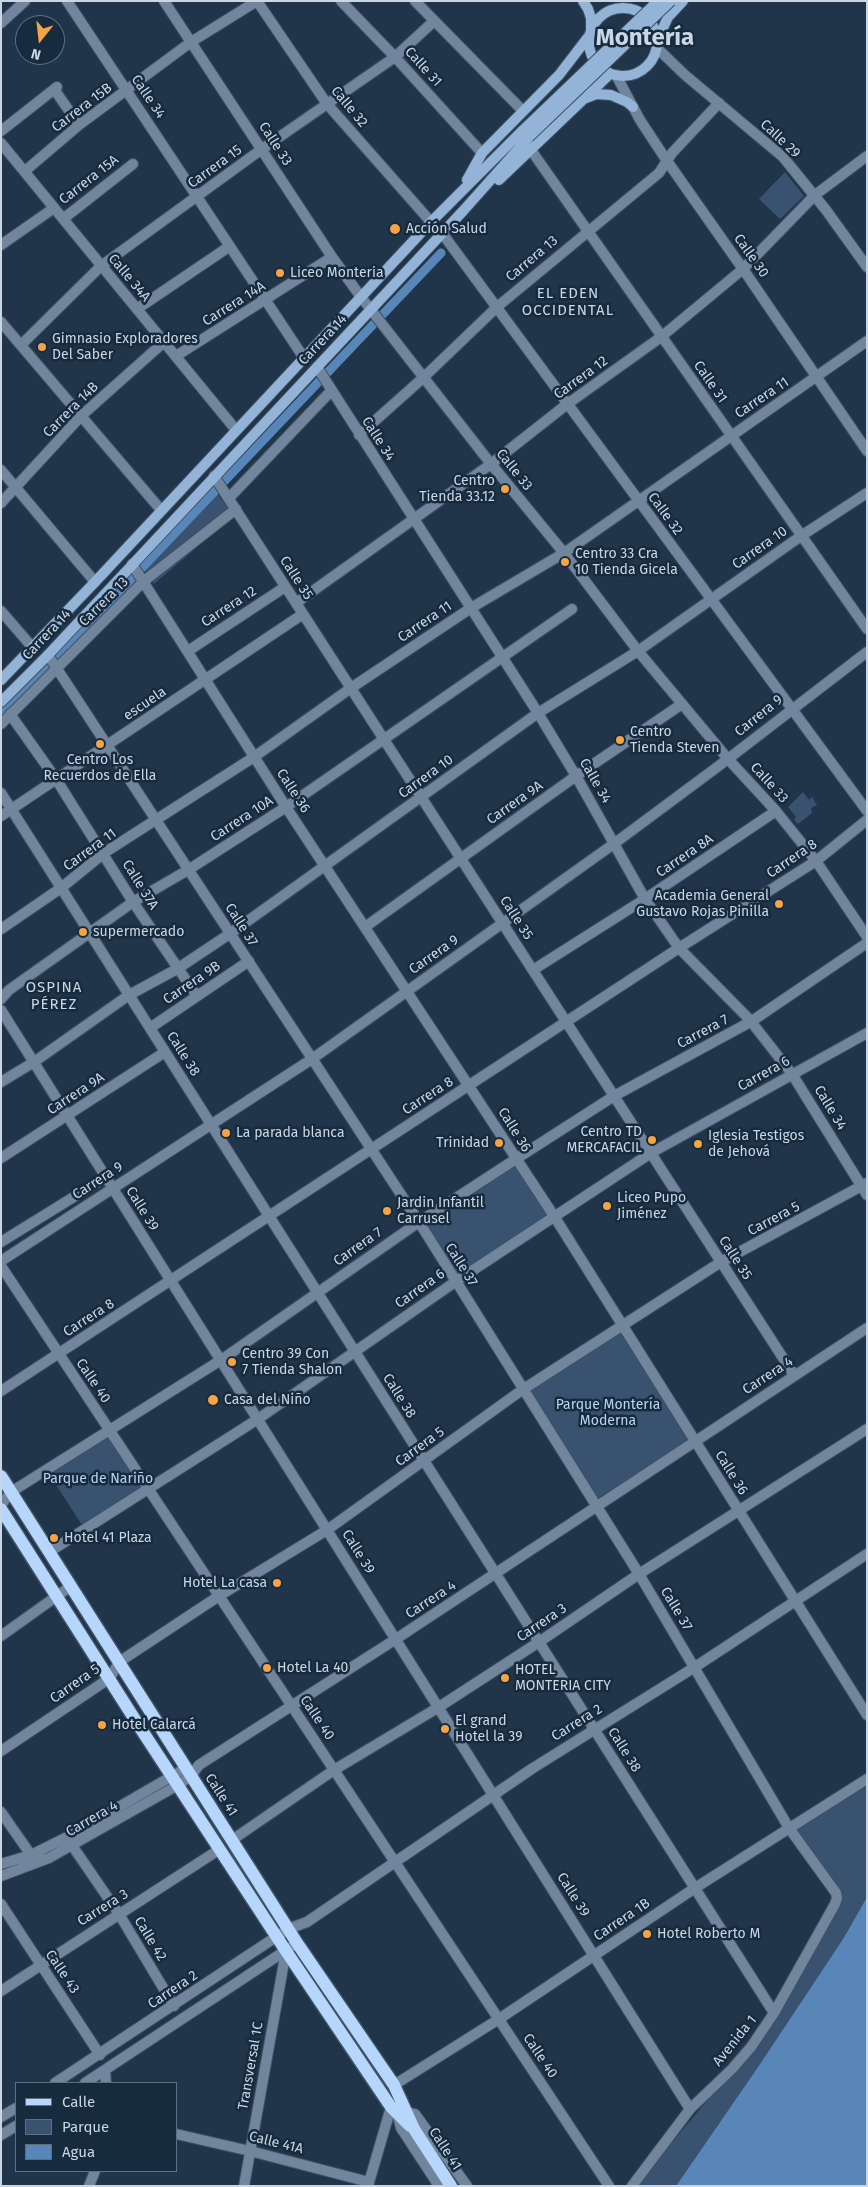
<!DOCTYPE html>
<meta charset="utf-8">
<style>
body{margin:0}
#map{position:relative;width:868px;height:2187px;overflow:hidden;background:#21354a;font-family:"Fira Sans",sans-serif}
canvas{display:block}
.frame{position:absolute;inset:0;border:2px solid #cad6e4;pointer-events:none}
.legend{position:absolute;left:15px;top:2082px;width:162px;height:90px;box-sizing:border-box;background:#172b3f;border:1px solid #5f6f81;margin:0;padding:6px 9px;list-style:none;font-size:15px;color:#cad6e4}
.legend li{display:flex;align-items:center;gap:10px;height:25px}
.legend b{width:25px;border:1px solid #5f6f81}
.north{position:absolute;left:15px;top:15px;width:50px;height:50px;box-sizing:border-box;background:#172b3f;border:1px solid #5f6f81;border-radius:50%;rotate:196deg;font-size:14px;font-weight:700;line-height:20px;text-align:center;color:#cad6e4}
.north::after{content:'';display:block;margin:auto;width:18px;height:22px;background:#f5a345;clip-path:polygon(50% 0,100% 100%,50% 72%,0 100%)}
</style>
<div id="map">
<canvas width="868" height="2187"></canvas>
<div class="frame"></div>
<ul class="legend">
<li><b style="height:6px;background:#b6d7fb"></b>Calle</li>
<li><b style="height:14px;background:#38526f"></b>Parque</li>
<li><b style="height:14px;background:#5886b8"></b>Agua</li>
</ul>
<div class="north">N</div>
</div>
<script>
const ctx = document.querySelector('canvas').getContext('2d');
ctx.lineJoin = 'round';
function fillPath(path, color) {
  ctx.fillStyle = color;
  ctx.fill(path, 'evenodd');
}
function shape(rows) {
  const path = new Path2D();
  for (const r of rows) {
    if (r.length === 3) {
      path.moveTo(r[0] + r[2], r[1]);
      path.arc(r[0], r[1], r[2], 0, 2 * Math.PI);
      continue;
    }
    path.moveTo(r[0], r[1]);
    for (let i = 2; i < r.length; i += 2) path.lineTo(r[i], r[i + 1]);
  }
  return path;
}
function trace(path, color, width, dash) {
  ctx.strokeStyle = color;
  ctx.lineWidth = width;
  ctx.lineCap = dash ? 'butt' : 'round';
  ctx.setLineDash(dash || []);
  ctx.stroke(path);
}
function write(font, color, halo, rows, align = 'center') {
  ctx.font = font + ' "Fira Sans",sans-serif';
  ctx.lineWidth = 5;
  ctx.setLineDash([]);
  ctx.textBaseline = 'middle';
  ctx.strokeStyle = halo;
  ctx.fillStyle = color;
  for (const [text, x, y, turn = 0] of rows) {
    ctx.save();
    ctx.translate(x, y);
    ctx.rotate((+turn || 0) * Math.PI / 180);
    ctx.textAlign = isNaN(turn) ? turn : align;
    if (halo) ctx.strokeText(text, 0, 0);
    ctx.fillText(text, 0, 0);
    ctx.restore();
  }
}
fillPath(shape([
 [785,172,804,196,780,219,759,199],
 [213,487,233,516,154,584,141,563],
 [803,792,809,800,812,797,817,805,811,808,812,813,798,824,794,820,796,817,788,807],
 [514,1163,551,1217,457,1279,421,1223],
 [622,1329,690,1441,597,1499,528,1392],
 [109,1434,146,1489,84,1528,47,1471],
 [867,1785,867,1897,843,1939,758,2067,676,2186,635,2186,744,2057,839,1899,791,1828]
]), '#38526f');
fillPath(shape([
 [867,1897,867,2186,676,2186,758,2067,843,1939]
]), '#5886b8');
trace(shape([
 [1,713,45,670,441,253]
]), '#5886b8', 9);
const minor = shape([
 [67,1,304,358],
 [164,1,332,257,361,297,491,464,564,553,638,651,728,759,776,811,816,861,867,937],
 [257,1,327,104,431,222],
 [341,1,395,57,482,153],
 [415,1,522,110],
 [1,23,25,1],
 [54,89,79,125],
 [1,131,57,87],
 [1,143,236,430],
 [531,150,867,629],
 [25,171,79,125,191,42,257,1],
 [63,219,133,164],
 [442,233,867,811],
 [1,245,54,208],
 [137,309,230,246],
 [1,322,161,510],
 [21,345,101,266,262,149,395,57,434,21],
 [176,356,332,257],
 [317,367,538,713,576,776,645,899,679,948,749,1019,792,1074,867,1195],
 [359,435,424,377,497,307,659,173,672,153,719,103],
 [1,470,95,582],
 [214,476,794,1375],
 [229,498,331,391],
 [1,503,81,416,164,342],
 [132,564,286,807,554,1216,867,1715],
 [296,603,491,464,566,405,661,337,743,269,815,195,867,156],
 [1,611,33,648],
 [188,651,285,587],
 [48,655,419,1222,639,1574,789,1828],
 [10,714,56,779,133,902,197,996],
 [1,724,144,581,236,509],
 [1,793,774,2013],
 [1,816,303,614],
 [365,927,576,776,682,704],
 [1,929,61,888,104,853,254,757,351,688,471,608,564,553,867,341],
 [533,970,645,899,776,811],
 [1,999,9,990,133,902,188,870,286,807,572,609],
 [1,1010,690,2109],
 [150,1028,249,961],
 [1,1082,34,1062,129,995,177,969,231,933,538,713,638,651,801,536,867,493],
 [1,1158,165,1052],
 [1,1242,106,1177],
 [1,1261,312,1059,615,843,728,759,867,652],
 [1,1266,609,2186],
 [1,1391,679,948,816,861,867,820],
 [1,1505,11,1492,221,1360,419,1222,516,1159,614,1096,752,1021,867,943],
 [49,1552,258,1419,455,1282,651,1153,867,1033],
 [1,1636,71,1586],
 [1,1751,110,1678,119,1662,219,1596,327,1530,522,1390,721,1262,867,1183],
 [1,1812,31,1855],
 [67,1838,119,1914,174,2006],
 [232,1840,334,1770,439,1707,539,1642,639,1574,867,1429],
 [1,1904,100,2055],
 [288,1929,307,1922,533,1768,695,1667,867,1554],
 [1,1991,220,1849],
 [105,2071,106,2083],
 [407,2112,415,2114,467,2186],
 [397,2113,401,2128,439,2186],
 [176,2134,250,2151,369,2182],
 [89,2186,95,2171],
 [244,2186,286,1951],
 [368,2186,391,2107]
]);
const tertiary = shape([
 [657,48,685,75,783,157,826,210,867,267],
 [616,75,640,120,667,161,743,269,867,451],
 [1,1864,31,1855,67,1837,186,1768],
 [1,1876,49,1858,178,1785,191,1776,199,1765,396,1639,867,1328],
 [55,2083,288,1929],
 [85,2083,297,1943],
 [394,2085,499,2019,695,1888,867,1779],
 [1,2117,16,2108],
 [1,2135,16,2126],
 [632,2186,690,2109,732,2069,751,2047,774,2013,835,1904,837,1898,836,1893,789,1828]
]);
const secondary = shape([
 [583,1,588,9,591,18,591,28],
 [623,42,34],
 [658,39,668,17,683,1],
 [586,98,596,94,611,95,627,102,633,107],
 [467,180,482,153,559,75,589,36],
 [499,180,610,74],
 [1,680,95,582,431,222,523,130],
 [1,702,48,655,463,211,529,137]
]);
const primary = shape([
 [1,1476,297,1943,394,2085,414,2129,451,2186],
 [1,1509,139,1726,286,1951,391,2107,410,2126]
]);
trace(minor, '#3f5266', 12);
trace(tertiary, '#3f5266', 12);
trace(secondary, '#3f5266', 12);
trace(primary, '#3f5266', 15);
trace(minor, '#71859c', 10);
trace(tertiary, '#71859c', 10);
trace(secondary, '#93b4d7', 10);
trace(primary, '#b6d7fb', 12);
const secondaryBridge = shape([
 [523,130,658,1],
 [529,137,671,1]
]);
trace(secondaryBridge, '#3f5266', 12, []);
trace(secondaryBridge, '#93b4d7', 10);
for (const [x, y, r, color] of [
 [395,229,6,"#f5a345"],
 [280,273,5,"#f5a345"],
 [42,347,5,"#f5a345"],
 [505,489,5,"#f5a345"],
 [565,562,5,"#f5a345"],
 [620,740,5,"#f5a345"],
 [100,744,5,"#f5a345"],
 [779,904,5,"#f5a345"],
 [83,932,5,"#f5a345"],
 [226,1133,5,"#f5a345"],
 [652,1140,5,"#f5a345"],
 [499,1143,5,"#f5a345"],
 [698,1144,5,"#f5a345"],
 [607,1206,5,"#f5a345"],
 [387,1211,5,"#f5a345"],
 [232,1362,5,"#f5a345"],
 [213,1400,6,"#f5a345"],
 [54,1538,5,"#f5a345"],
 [277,1583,5,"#f5a345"],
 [267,1668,5,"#f5a345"],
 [505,1678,5,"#f5a345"],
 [102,1725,5,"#f5a345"],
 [445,1729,5,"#f5a345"],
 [647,1934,5,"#f5a345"]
]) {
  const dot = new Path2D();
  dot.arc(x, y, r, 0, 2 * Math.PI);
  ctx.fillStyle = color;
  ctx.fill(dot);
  trace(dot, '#172b3f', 2);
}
write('14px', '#cad6e4', '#172b3f', [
 ["Calle 31",423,67,48],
 ["Calle 34",148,97,56],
 ["Calle 32",349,107,50],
 ["Carrera 15B",82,108,-37],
 ["Calle 29",780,139,43],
 ["Calle 33",275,144,57],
 ["Carrera 15",215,167,-36],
 ["Carrera 15A",89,180,-38],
 ["Calle 30",751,256,55],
 ["Carrera 13",532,259,-40],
 ["Calle 34A",129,278,50],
 ["Carrera 14A",234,304,-32],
 ["Carrera 14",323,340,-47],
 ["Carrera 12",581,378,-36],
 ["Calle 31",710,382,55],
 ["Carrera 11",762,398,-34],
 ["Carrera 14B",71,410,-45],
 ["Calle 34",378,439,57],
 ["Calle 33",514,470,51],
 ["Calle 32",665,514,54],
 ["Carrera 10",760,548,-35],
 ["Calle 35",296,578,57],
 ["Carrera 13",104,602,-45],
 ["Carrera 12",229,607,-33],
 ["Carrera 11",425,622,-34],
 ["Carrera 14",47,635,-47],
 ["escuela",145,704,-34],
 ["Carrera 9",759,716,-39],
 ["Carrera 10",426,777,-36],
 ["Calle 34",595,781,60],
 ["Calle 33",769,783,48],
 ["Calle 36",293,791,57],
 ["Carrera 9A",515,803,-35],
 ["Carrera 10A",242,819,-33],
 ["Carrera 11",90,850,-36],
 ["Carrera 8A",685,856,-34],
 ["Carrera 8",792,859,-34],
 ["Calle 37A",140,885,58],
 ["Calle 35",516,918,57],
 ["Calle 37",241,925,57],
 ["Carrera 9",434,955,-35],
 ["Carrera 9B",192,983,-34],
 ["Carrera 7",703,1032,-28],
 ["Calle 38",183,1054,58],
 ["Carrera 6",764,1074,-29],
 ["Carrera 9A",76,1094,-33],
 ["Carrera 8",428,1096,-33],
 ["Calle 34",830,1108,59],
 ["Calle 36",514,1130,58],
 ["Carrera 9",98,1181,-33],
 ["Calle 39",142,1209,58],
 ["Carrera 5",774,1219,-28],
 ["Carrera 7",358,1247,-35],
 ["Calle 35",735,1258,57],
 ["Calle 37",461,1265,58],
 ["Carrera 6",420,1289,-35],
 ["Carrera 8",89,1318,-33],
 ["Carrera 4",768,1376,-33],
 ["Calle 40",93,1381,56],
 ["Calle 38",399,1396,58],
 ["Carrera 5",420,1447,-36],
 ["Calle 36",731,1473,58],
 ["Calle 39",358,1552,58],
 ["Carrera 4",431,1600,-33],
 ["Calle 37",676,1609,59],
 ["Carrera 3",542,1623,-34],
 ["Carrera 5",75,1684,-35],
 ["Calle 40",317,1718,56],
 ["Carrera 2",577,1723,-32],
 ["Calle 38",624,1750,58],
 ["Calle 41",221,1795,57],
 ["Carrera 4",92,1819,-30],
 ["Calle 39",573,1895,58],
 ["Carrera 3",103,1908,-32],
 ["Carrera 1B",622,1920,-34],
 ["Calle 42",150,1939,59],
 ["Calle 43",62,1972,56],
 ["Carrera 2",173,1990,-34],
 ["Avenida 1",735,2041,-51],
 ["Calle 40",540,2056,56],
 ["Transversal 1C",251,2066,-80],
 ["Calle 41A",276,2143,14],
 ["Calle 41",445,2149,57]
]);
write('14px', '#cad6e4', '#172b3f', [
 ["Acción Salud",406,229],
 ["Liceo Monteria",290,273],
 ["Gimnasio Exploradores",52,339],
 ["Del Saber",52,355],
 ["Centro",495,481,"right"],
 ["Tienda 33.12",495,497,"right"],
 ["Centro 33 Cra",575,554],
 ["10 Tienda Gicela",575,570],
 ["Centro",630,732],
 ["Tienda Steven",630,748],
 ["Centro Los",100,760,"center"],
 ["Recuerdos de Ella",100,776,"center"],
 ["Academia General",769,896,"right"],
 ["Gustavo Rojas Pinilla",769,912,"right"],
 ["supermercado",93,932],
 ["Centro TD",642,1132,"right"],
 ["MERCAFACIL",642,1148,"right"],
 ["La parada blanca",236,1133],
 ["Iglesia Testigos",708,1136],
 ["de Jehová",708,1152],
 ["Trinidad",489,1143,"right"],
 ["Liceo Pupo",617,1198],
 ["Jiménez",617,1214],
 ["Jardin Infantil",397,1203],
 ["Carrusel",397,1219],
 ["Centro 39 Con",242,1354],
 ["7 Tienda Shalon",242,1370],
 ["Casa del Niño",224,1400],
 ["Hotel 41 Plaza",64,1538],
 ["Hotel La casa",267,1583,"right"],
 ["Hotel La 40",277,1668],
 ["HOTEL",515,1670],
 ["MONTERIA CITY",515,1686],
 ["El grand",455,1721],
 ["Hotel la 39",455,1737],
 ["Hotel Calarcá",112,1725],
 ["Hotel Roberto M",657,1934]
], 'left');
write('14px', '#bad4f0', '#172b3f', [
 ["Parque Montería",608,1405],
 ["Moderna",608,1421],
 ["Parque de Nariño",98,1479]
]);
ctx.letterSpacing = '1px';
write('15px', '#cad6e4', '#172b3f', [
 ["EL EDEN",568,294],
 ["OCCIDENTAL",568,311],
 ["OSPINA",54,988],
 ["PÉREZ",54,1005]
]);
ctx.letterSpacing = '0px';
write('bold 24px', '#cad6e4', '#172b3f', [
 ["Montería",645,38]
]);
</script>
